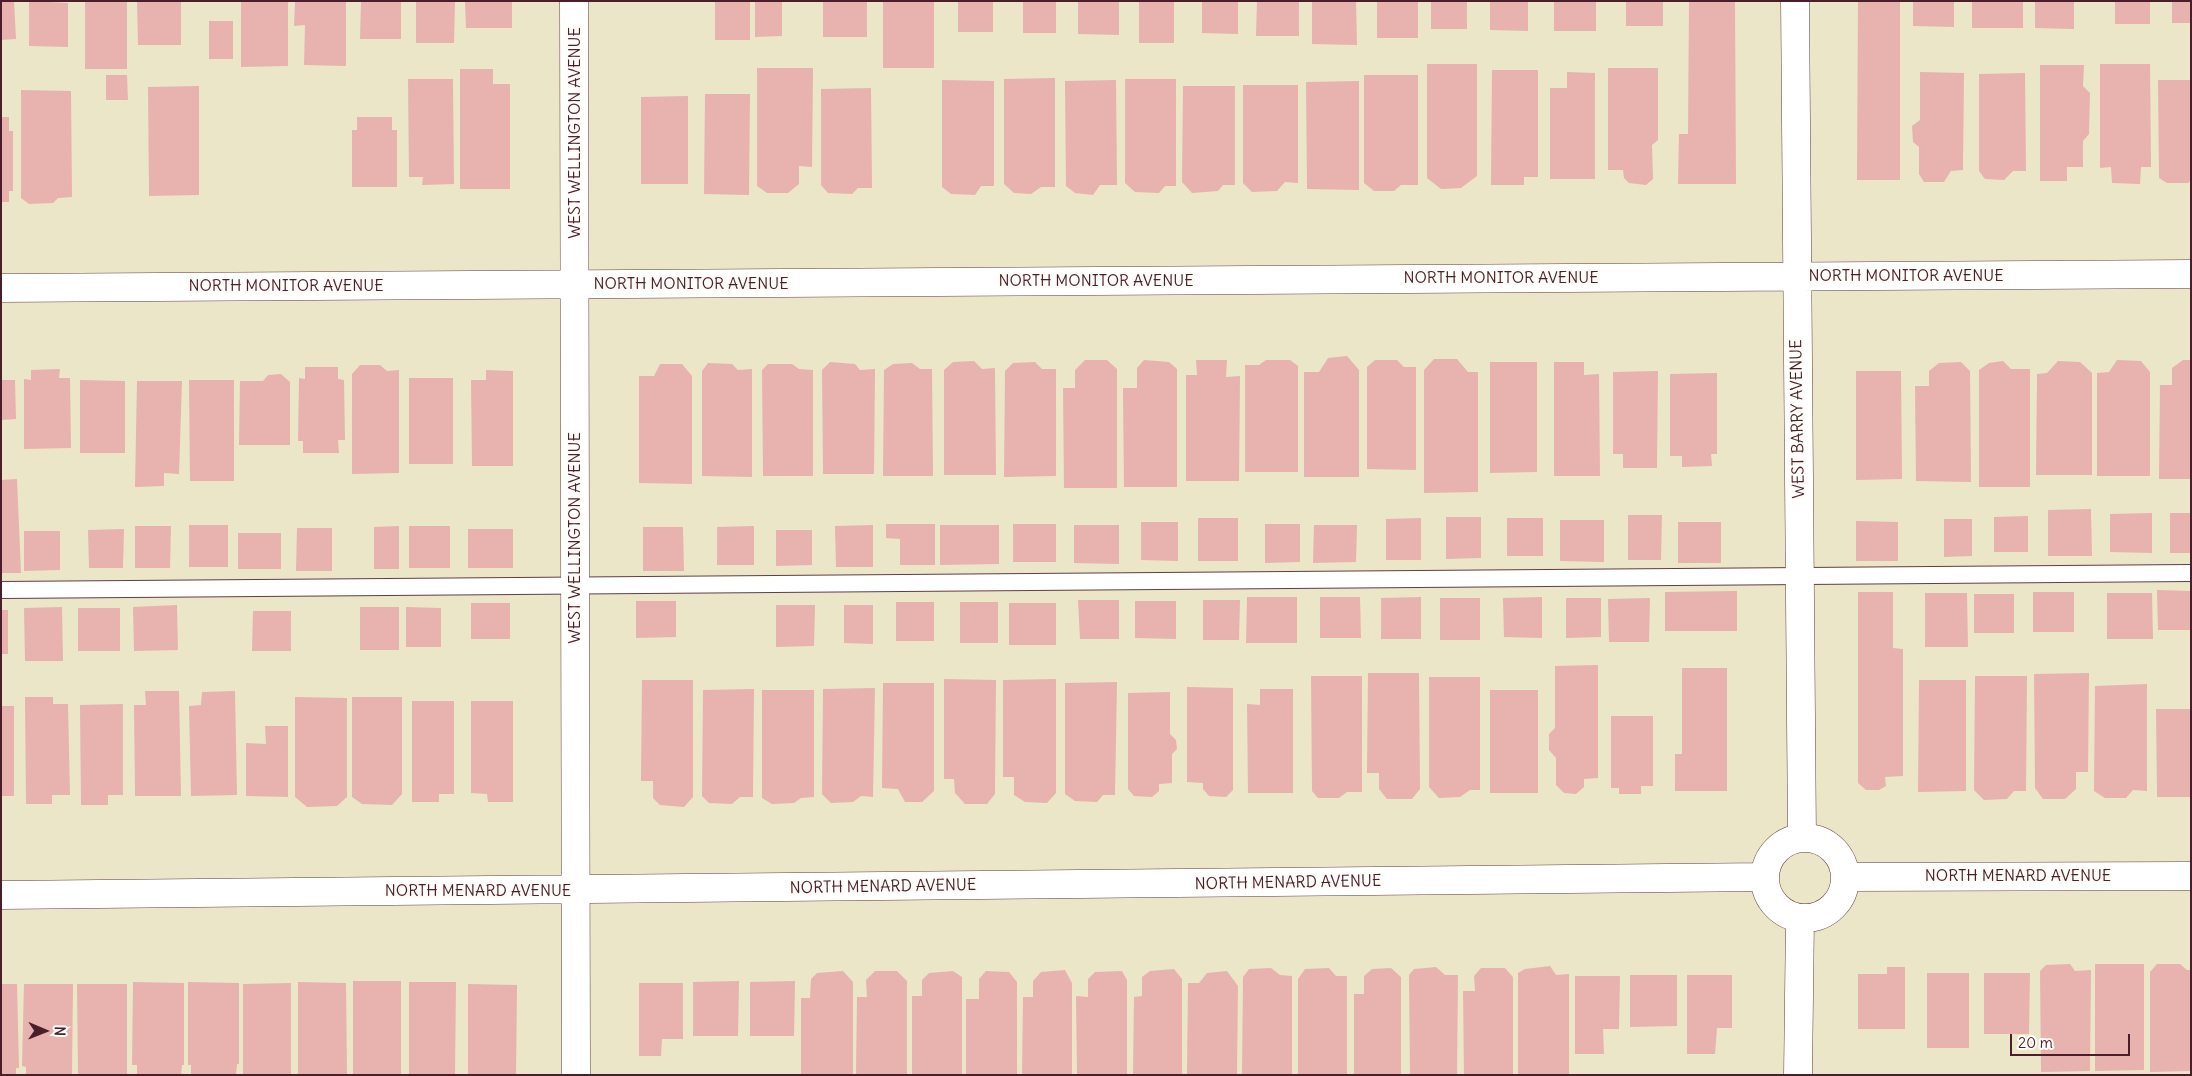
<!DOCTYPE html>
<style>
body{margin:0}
#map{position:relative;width:2192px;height:1076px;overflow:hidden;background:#ebe6c8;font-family:Delius,sans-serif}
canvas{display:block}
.frame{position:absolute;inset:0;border:2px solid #4a1f2b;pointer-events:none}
.north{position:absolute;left:20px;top:1006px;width:50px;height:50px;-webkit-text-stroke:4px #fdfcf7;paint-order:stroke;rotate:91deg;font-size:14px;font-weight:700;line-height:20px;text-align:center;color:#4a1f2b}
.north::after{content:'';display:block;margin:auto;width:18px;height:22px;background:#4a1f2b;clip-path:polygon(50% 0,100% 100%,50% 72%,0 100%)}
.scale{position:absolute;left:2010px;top:1034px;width:120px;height:22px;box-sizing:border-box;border:2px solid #4a1f2b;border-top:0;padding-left:6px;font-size:15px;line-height:18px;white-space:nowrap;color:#4a1f2b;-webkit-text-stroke:4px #fdfcf7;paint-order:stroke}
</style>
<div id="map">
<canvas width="2192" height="1076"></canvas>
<div class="frame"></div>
<div class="north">N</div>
<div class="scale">20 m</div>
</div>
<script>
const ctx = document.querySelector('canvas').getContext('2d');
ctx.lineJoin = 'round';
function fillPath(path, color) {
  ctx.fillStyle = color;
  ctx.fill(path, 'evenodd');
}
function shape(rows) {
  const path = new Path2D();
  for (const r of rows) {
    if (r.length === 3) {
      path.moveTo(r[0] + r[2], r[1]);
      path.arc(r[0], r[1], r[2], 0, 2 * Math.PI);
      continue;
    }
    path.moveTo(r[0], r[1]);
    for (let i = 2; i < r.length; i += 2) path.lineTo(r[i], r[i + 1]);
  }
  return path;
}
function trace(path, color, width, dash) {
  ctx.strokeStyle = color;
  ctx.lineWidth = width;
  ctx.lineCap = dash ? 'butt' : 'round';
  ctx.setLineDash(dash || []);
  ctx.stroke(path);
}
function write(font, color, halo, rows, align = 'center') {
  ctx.font = font + ' Delius,sans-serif';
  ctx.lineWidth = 4.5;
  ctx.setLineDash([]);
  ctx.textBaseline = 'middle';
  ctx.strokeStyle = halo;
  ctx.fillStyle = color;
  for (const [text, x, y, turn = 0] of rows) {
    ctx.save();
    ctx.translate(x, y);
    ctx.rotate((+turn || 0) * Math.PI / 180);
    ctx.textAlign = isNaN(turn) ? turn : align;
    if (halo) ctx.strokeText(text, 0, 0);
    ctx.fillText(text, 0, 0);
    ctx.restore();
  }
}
fillPath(shape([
 [1,1,14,1,16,39,1,40],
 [29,1,68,3,68,47,29,46],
 [85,1,127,1,127,69,85,69],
 [137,1,181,1,181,45,138,45],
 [241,1,288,1,288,66,241,67],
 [346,1,346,66,304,65,305,25,294,26,295,2],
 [361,1,401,1,401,39,360,39],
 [465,1,512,1,512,28,466,28],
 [715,1,750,1,750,40,715,40],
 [755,1,782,1,782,36,755,37],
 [823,1,867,1,867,37,823,37],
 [883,1,934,1,934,68,883,68],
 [958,1,993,1,993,32,958,32],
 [1023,1,1056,1,1056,33,1023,33],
 [1078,1,1119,1,1119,35,1078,34],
 [1139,1,1174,1,1174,43,1139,43],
 [1202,1,1238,1,1238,34,1202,33],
 [1257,1,1299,1,1299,36,1256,36],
 [1312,1,1356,1,1357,45,1312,44],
 [1377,1,1418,1,1418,38,1377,38],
 [1431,1,1467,1,1467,29,1431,29],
 [1490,1,1528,1,1528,31,1490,30],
 [1554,1,1596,1,1596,31,1554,31],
 [1626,1,1663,1,1663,26,1626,26],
 [1689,1,1735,1,1736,184,1678,184,1679,134,1688,134],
 [1858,1,1900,1,1900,180,1857,180],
 [1913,1,1954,1,1954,27,1913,26],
 [1972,1,2023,1,2023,28,1972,28],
 [2035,1,2074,1,2074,29,2035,28],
 [2115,1,2150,1,2150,24,2115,24],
 [2172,1,2191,1,2191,23,2172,23],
 [416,2,455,2,454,43,416,43],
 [209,21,233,21,233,59,209,59],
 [1427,64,1477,64,1477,176,1461,188,1441,189,1427,178],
 [2100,64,2150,64,2151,167,2141,167,2140,184,2112,183,2111,167,2100,168],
 [2040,65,2084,65,2083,86,2090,93,2089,134,2083,141,2083,167,2067,167,2067,181,2040,181],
 [757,68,813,68,812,167,799,166,799,184,788,193,767,193,757,186],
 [1608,68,1658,68,1658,140,1652,145,1653,179,1646,185,1629,183,1624,178,1623,170,1608,170],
 [460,69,493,69,493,84,510,84,510,189,460,189],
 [1492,70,1538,70,1538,177,1524,177,1524,185,1491,185],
 [1567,72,1595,73,1595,179,1550,179,1550,88,1567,88],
 [1920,72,1964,73,1963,170,1951,171,1944,182,1924,182,1919,174,1919,147,1913,142,1912,126,1920,120],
 [2025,73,2026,171,2013,171,2004,180,1985,179,1979,171,1979,74],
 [106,75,127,75,128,100,106,100],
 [1364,75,1418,75,1418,185,1401,185,1394,191,1374,191,1364,183],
 [1055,78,1055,187,1041,187,1031,194,1014,193,1004,184,1004,79],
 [408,79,453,79,454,184,422,185,423,177,409,177],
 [1125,79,1176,79,1176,186,1165,186,1159,193,1135,192,1125,183],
 [942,80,994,81,994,186,981,186,975,195,951,194,942,187],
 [1116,80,1117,185,1100,185,1093,195,1075,193,1066,186,1065,81],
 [2158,80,2191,80,2191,180,2188,183,2167,183,2159,178],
 [1359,81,1359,190,1307,189,1306,82],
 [1243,85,1298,85,1298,183,1285,182,1277,191,1252,192,1243,183],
 [199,86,199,195,149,196,148,87],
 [1183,86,1235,86,1235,185,1223,185,1218,191,1192,193,1182,182],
 [871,88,872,188,858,188,852,194,828,193,821,185,821,89],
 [21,90,71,91,72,197,58,198,53,203,29,204,21,198],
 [705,94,750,94,749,195,704,194],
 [688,96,688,184,641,184,641,97],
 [1,117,9,117,9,131,13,131,13,191,9,191,9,202,1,202],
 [357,117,392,117,392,130,397,130,397,187,352,187,352,130,357,130],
 [1347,356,1359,370,1359,477,1304,477,1304,372,1319,372,1328,358],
 [1434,359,1457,359,1468,372,1478,372,1478,492,1424,493,1424,370],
 [1085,360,1107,360,1117,369,1117,488,1064,488,1063,388,1075,388,1075,370],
 [1144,360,1169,362,1177,369,1177,487,1124,487,1123,388,1137,388,1137,368],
 [1196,360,1227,360,1226,377,1240,376,1239,481,1186,481,1186,375,1197,375],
 [1266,360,1290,360,1298,366,1298,472,1245,472,1245,365,1259,365],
 [1375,360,1397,360,1404,367,1416,367,1416,470,1367,469,1367,367],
 [2117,360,2141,361,2150,372,2150,476,2097,476,2097,373,2109,372],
 [2183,360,2191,360,2191,479,2159,479,2160,385,2172,385,2172,368],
 [974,361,982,369,995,368,996,475,944,475,944,370,953,362],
 [2003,361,2011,369,2030,369,2030,487,1979,487,1979,370,1989,363],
 [2058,361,2080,362,2092,373,2092,475,2036,475,2037,374,2047,373],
 [830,362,855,364,860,370,875,369,874,474,823,474,822,370],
 [1035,362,1042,369,1056,369,1056,476,1004,477,1005,371,1013,363],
 [1490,362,1537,362,1537,472,1490,473],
 [1554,362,1584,362,1584,375,1599,374,1600,476,1554,476],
 [1961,362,1970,371,1971,482,1916,481,1915,386,1929,386,1929,371,1939,363],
 [708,363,732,364,738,370,752,369,752,477,702,476,702,371],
 [912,363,920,369,932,369,933,476,883,476,884,370,893,364],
 [660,364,682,364,692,376,692,484,639,483,639,376,654,376],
 [768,364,792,364,799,369,813,370,813,476,763,476,762,370],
 [360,365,380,365,387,371,399,370,399,473,352,474,352,374],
 [305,367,338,367,338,379,344,380,345,440,338,440,339,453,303,453,303,441,298,441,299,378,305,379],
 [60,369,59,378,70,378,71,448,24,449,24,379,31,380,31,370],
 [486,370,513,371,513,466,472,466,471,380,486,380],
 [1658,371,1657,468,1623,468,1623,454,1613,454,1613,372],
 [1856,371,1901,371,1902,479,1856,480],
 [1717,373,1717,454,1711,454,1712,466,1682,467,1682,456,1670,456,1670,374],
 [281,374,290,382,290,445,239,445,240,381,263,381,268,375],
 [409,378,453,378,453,464,409,464],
 [1,380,15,380,16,419,1,420],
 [80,380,125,381,125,453,80,453],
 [189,380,234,380,234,481,190,481],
 [137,381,182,381,179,474,164,473,164,486,135,487],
 [17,479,21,573,1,573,1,480],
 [2091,509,2092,556,2048,556,2048,510],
 [2152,513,2152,553,2110,552,2110,514],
 [2170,513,2191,513,2191,553,2170,553],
 [1628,515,1662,515,1661,560,1628,560],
 [2028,516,2028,552,1994,552,1994,517],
 [1446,517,1481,517,1481,558,1446,559],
 [1198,518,1238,518,1238,561,1198,561],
 [1421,518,1421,560,1386,560,1386,519],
 [1507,518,1543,518,1543,556,1507,556],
 [1944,519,1972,519,1972,556,1944,557],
 [1560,520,1604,520,1604,562,1560,561],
 [1856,521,1898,522,1898,561,1856,561],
 [1141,522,1178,522,1178,561,1141,560],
 [1678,522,1721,522,1721,563,1678,563],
 [886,524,935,524,935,565,900,565,900,539,886,538],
 [1013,524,1056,524,1056,562,1013,562],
 [1265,524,1300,524,1300,562,1265,563],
 [189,525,228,525,228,567,189,567],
 [873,525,873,567,836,567,835,526],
 [940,525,999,525,999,564,940,565],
 [1074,525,1119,525,1119,564,1074,563],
 [1314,525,1357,525,1356,562,1313,563],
 [135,526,171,526,170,568,135,568],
 [399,526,399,569,374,569,374,527],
 [409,526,450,526,450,568,409,568],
 [754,526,754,565,717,565,717,527],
 [643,527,683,527,684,571,643,571],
 [297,528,332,528,332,571,296,571],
 [124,529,123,568,89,568,88,530],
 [468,529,513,529,513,568,468,568],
 [776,530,812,530,812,565,776,566],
 [24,531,60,531,60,570,24,571],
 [238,533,281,533,281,569,238,569],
 [2157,590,2191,591,2191,630,2158,630],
 [1737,591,1737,631,1665,631,1665,592],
 [1858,592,1893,592,1893,648,1903,649,1903,776,1885,777,1886,786,1879,790,1866,790,1858,783],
 [2033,592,2074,592,2074,632,2033,632],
 [1925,593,1967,593,1968,647,1925,647],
 [2107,593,2152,593,2153,639,2107,639],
 [1974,594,2014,594,2014,633,1974,633],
 [1247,597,1297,597,1297,643,1246,643],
 [1320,597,1360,597,1361,638,1320,638],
 [1421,597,1421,639,1381,639,1381,598],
 [1542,597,1542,638,1504,637,1503,598],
 [1440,598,1480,598,1480,640,1440,640],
 [1566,598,1601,598,1601,637,1566,638],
 [1650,598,1649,642,1609,642,1608,599],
 [1078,600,1119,600,1119,639,1080,639],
 [1203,600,1240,600,1239,640,1203,640],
 [636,601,676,601,676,637,636,638],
 [1135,601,1176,601,1176,639,1135,638],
 [896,602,934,602,934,641,896,641],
 [960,602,998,602,998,643,960,643],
 [471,603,510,603,510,639,471,639],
 [1009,603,1056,603,1056,645,1009,645],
 [177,605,178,650,134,651,133,607],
 [776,605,815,605,814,646,776,647],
 [844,605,873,605,873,644,844,643],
 [62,607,63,661,25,661,24,608],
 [360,607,399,607,399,650,360,650],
 [406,607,441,608,441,647,406,647],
 [78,608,120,608,120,651,78,651],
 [1,610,8,610,8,654,1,654],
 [253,611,291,611,291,651,252,651],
 [1598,665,1598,778,1584,779,1584,787,1576,794,1564,793,1556,785,1556,758,1549,750,1549,734,1555,728,1555,666],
 [1682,668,1727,668,1727,791,1675,791,1675,754,1682,754],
 [1368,673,1419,673,1420,789,1412,799,1387,799,1379,789,1379,773,1367,773],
 [2089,673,2088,772,2076,772,2076,789,2065,799,2043,799,2035,788,2034,674],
 [1311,676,1362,676,1362,792,1347,792,1339,798,1318,798,1312,791],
 [1975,676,2027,676,2026,791,2014,791,2007,799,1984,800,1974,790],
 [1429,677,1480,677,1480,790,1470,790,1460,797,1439,798,1429,787],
 [944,679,996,680,995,794,987,804,965,804,955,793,954,779,944,779],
 [1056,679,1056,793,1047,803,1025,802,1014,795,1014,777,1003,777,1003,680],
 [642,680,693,680,693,797,684,807,660,805,653,798,653,781,641,781],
 [1919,680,1966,680,1966,791,1918,792],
 [1117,682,1115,795,1103,795,1097,802,1075,801,1065,794,1065,683],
 [883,683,934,683,934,791,922,802,905,802,898,789,882,788],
 [2147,684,2147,791,2133,790,2126,798,2105,798,2094,791,2095,686],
 [1187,687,1233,688,1233,790,1226,797,1209,796,1203,789,1203,783,1187,782],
 [875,688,873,797,861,796,853,802,831,803,822,794,823,689],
 [754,689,753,797,740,797,732,804,709,803,702,796,703,690],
 [1260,689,1293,689,1293,793,1248,793,1247,704,1260,705],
 [762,690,814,690,814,797,801,798,794,803,772,804,762,798],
 [1490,690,1538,690,1538,793,1490,793],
 [145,691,179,691,181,796,135,796,134,705,146,705],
 [235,691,237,795,191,796,189,706,201,705,202,692],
 [1170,692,1170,734,1176,740,1177,749,1172,754,1172,783,1159,784,1159,791,1152,797,1134,796,1128,789,1128,693],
 [25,697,53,697,53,704,68,704,70,795,52,795,52,804,26,804],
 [295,697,347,698,347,797,337,806,307,807,295,797],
 [352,697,402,697,402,794,392,805,362,804,352,797],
 [412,701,454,701,454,794,439,794,439,802,412,802],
 [471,701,513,701,513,802,488,802,487,794,471,793],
 [123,704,123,795,108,795,108,805,81,805,80,705],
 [1,706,14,706,14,796,1,796],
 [2156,709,2191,709,2191,797,2157,797],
 [1611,716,1653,716,1653,786,1641,786,1641,794,1619,794,1619,788,1611,788],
 [265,726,288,726,288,797,246,796,246,743,266,744],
 [2070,964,2075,971,2091,970,2090,1071,2041,1072,2040,971,2046,965],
 [2095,964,2144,964,2144,1070,2095,1071],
 [2157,964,2180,964,2187,970,2191,970,2191,1071,2150,1072,2150,972],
 [1550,966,1556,975,1569,974,1569,1075,1518,1075,1518,973,1525,969],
 [1436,967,1445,975,1458,975,1457,1075,1410,1075,1409,975,1414,969],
 [1887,967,1905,967,1905,1029,1858,1029,1858,974,1887,974],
 [1271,968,1280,975,1292,976,1292,1075,1242,1075,1243,977,1249,969],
 [1329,968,1336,976,1347,976,1347,1075,1298,1075,1298,979,1305,969],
 [1391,968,1401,977,1401,1075,1354,1075,1354,994,1364,994,1364,976,1372,969],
 [1481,968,1505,968,1513,977,1513,1075,1464,1075,1463,991,1475,991,1474,976],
 [1174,969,1182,979,1182,1075,1133,1075,1134,997,1142,996,1142,977,1150,971],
 [1065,970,1072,983,1072,1075,1022,1075,1023,997,1033,997,1033,981,1041,972],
 [843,971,853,982,853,1075,801,1075,801,998,810,998,811,979,817,973],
 [875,971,897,971,907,981,907,1075,856,1075,857,997,867,997,866,980],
 [953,971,962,977,962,1075,912,1075,912,996,922,996,922,980,929,973],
 [986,971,1009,972,1017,982,1017,1075,966,1075,966,999,979,999,979,979],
 [1122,971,1127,980,1127,1075,1077,1075,1076,996,1088,997,1088,979,1095,972],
 [1227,971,1238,986,1237,1075,1187,1075,1188,983,1199,983,1207,973],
 [1927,973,1969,973,1969,1048,1927,1048],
 [1984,973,2030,973,2029,1034,1984,1034],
 [1630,975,1677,975,1677,1026,1630,1027],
 [1687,975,1732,975,1732,1028,1717,1028,1715,1054,1687,1054],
 [1575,976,1620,976,1619,1029,1603,1029,1604,1054,1575,1054],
 [353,981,401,981,401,1075,353,1075],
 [739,981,738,1036,693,1036,693,982],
 [795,981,794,1036,750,1036,750,982],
 [133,982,184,983,184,1065,182,1065,181,1075,137,1075,137,1065,132,1065],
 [188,982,239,983,239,1064,237,1064,236,1075,191,1075,191,1065,188,1065],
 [298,982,346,983,347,1075,298,1075],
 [409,982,456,982,455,1075,409,1075],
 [291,983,291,1075,243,1075,243,984],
 [639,983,683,983,683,1039,662,1039,661,1056,639,1056],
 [1,984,17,984,19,1068,16,1068,16,1075,1,1075],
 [24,984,73,984,72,1075,26,1075,26,1067,22,1066],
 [77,984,127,984,127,1075,78,1075],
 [468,984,517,985,516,1075,468,1075]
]), '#e8b2af');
const lane = shape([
 [1,590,2191,573]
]);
const street = shape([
 [574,1,576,1075],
 [1795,1,1802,837],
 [1,288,2191,274],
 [1805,878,40],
 [1846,877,2191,876],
 [1,895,1765,877],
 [1798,1075,1800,918]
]);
trace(lane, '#623d43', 18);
trace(street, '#623d43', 29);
trace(lane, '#fff', 16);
trace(street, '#fff', 28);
write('16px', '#4a1f2b', '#fdfcf7', [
 ["WEST WELLINGTON AVENUE",575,133,-90],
 ["NORTH MONITOR AVENUE",1906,276],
 ["NORTH MONITOR AVENUE",1501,278],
 ["NORTH MONITOR AVENUE",1096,281],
 ["NORTH MONITOR AVENUE",691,284],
 ["NORTH MONITOR AVENUE",286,286],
 ["WEST BARRY AVENUE",1798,419,-91],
 ["WEST WELLINGTON AVENUE",575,538,-90],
 ["NORTH MENARD AVENUE",2018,876],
 ["NORTH MENARD AVENUE",1288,883,-1],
 ["NORTH MENARD AVENUE",883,887,-1],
 ["NORTH MENARD AVENUE",478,891]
]);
</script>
